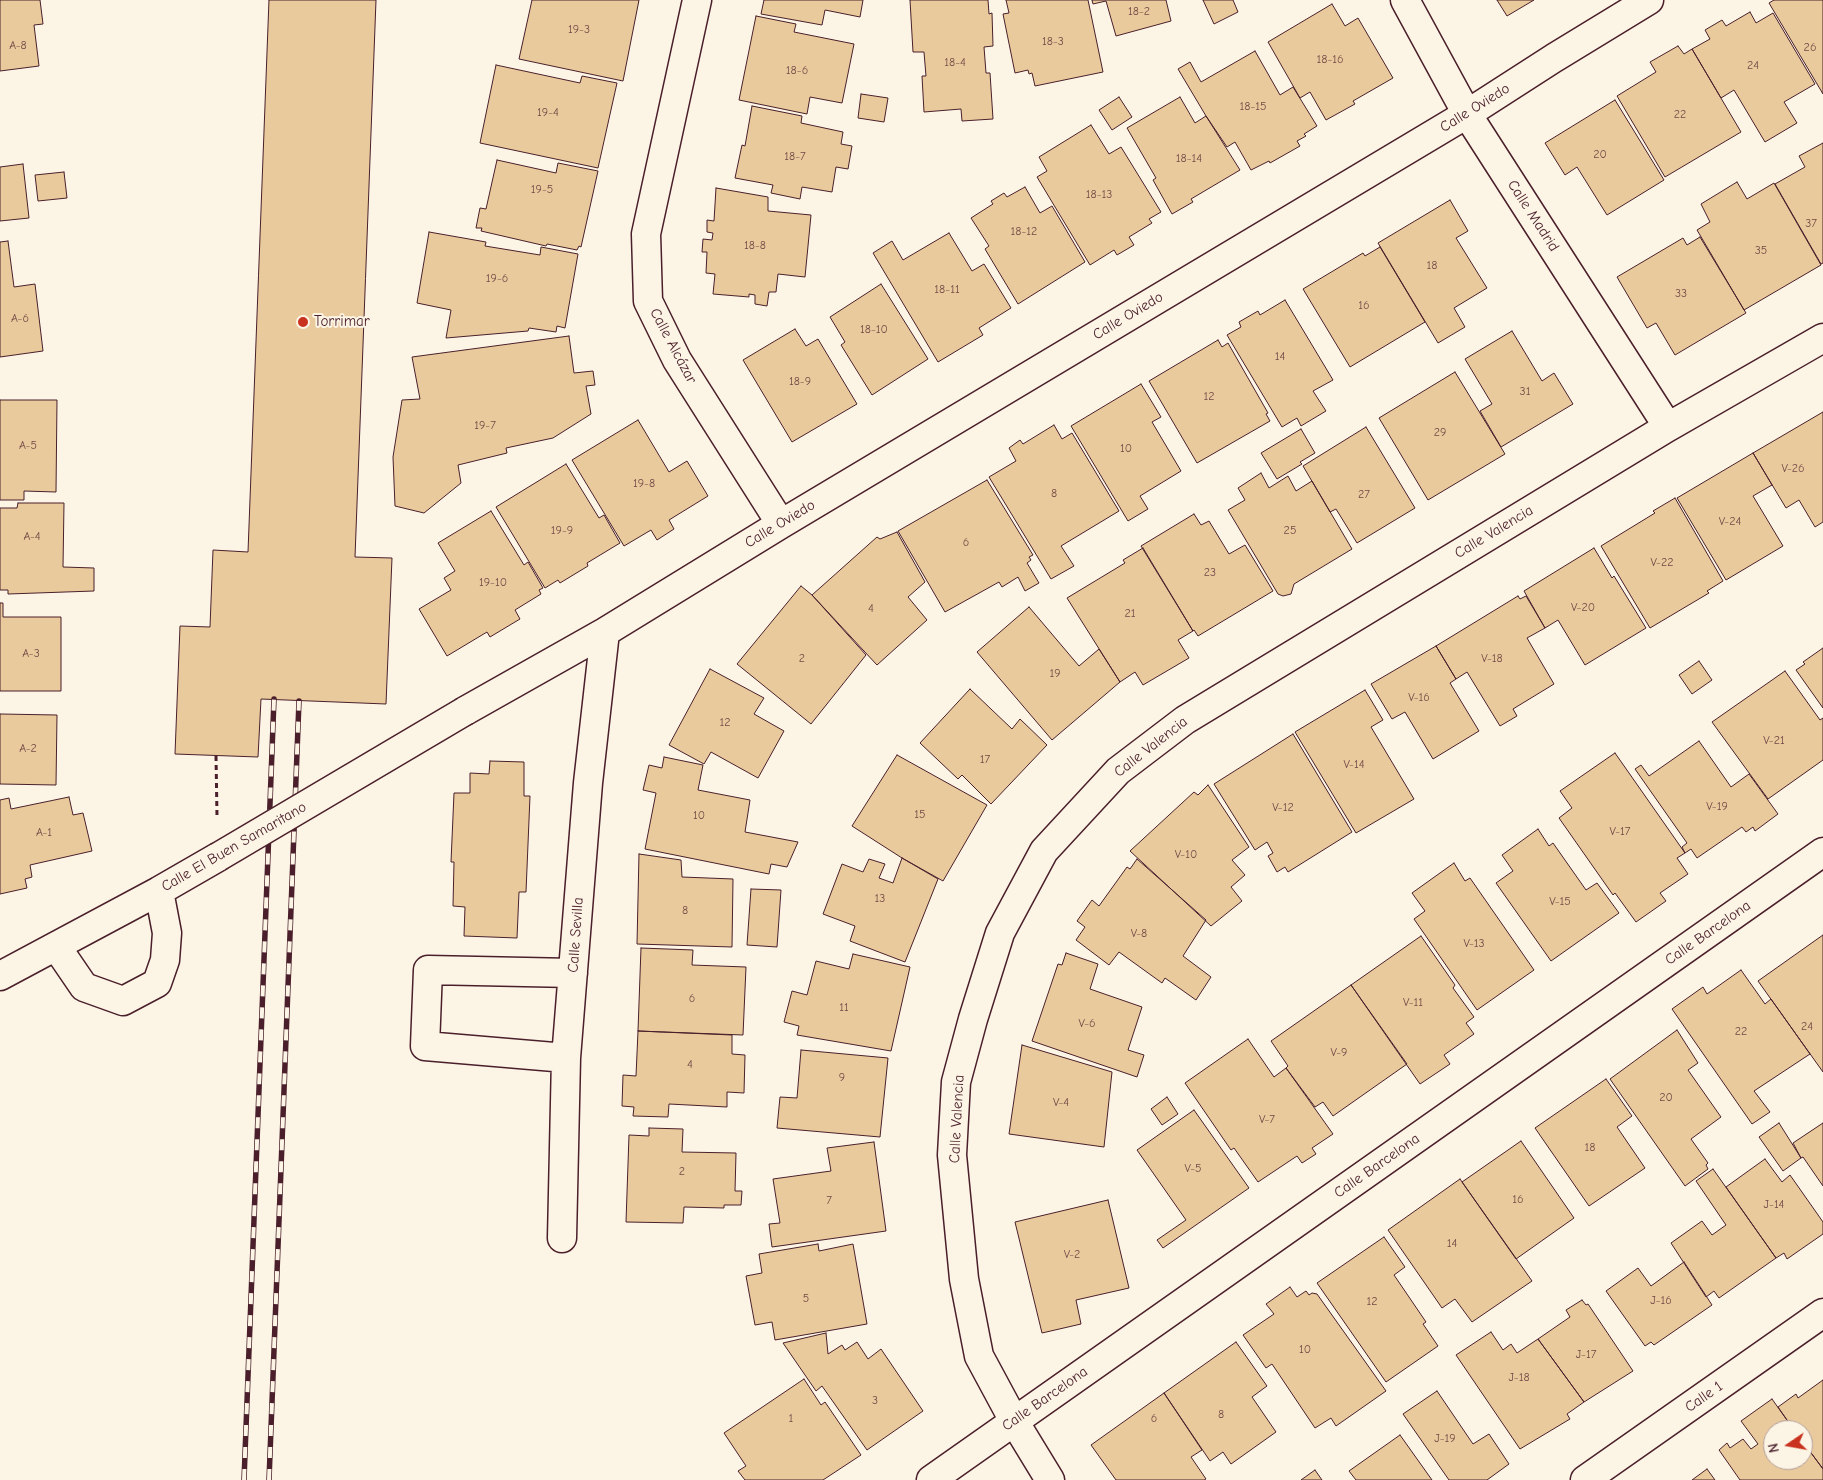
<!DOCTYPE html>
<meta charset="utf-8">
<style>
body{margin:0}
#map{position:relative;width:1823px;height:1480px;overflow:hidden;background:#fcf5e5;font-family:"Comic Neue",sans-serif}
canvas{display:block}
.north{position:absolute;left:1763px;top:1420px;width:50px;height:50px;box-sizing:border-box;background:#fcf5e5;border:1px solid #b59f9b;border-radius:50%;rotate:258deg;font-size:14px;font-weight:700;line-height:20px;text-align:center;color:#4a1f2b}
.north::after{content:'';display:block;margin:auto;width:18px;height:22px;background:#c8321e;clip-path:polygon(50% 0,100% 100%,50% 72%,0 100%)}
</style>
<div id="map">
<canvas width="1823" height="1480"></canvas>
<div class="north">N</div>
</div>
<script>
const ctx = document.querySelector('canvas').getContext('2d');
ctx.lineJoin = 'round';
function fillPath(path, color) {
  ctx.fillStyle = color;
  ctx.fill(path, 'evenodd');
}
function shape(rows) {
  const path = new Path2D();
  for (const r of rows) {
    path.moveTo(r[0], r[1]);
    for (let i = 2; i < r.length; i += 2) path.lineTo(r[i], r[i + 1]);
  }
  return path;
}
function trace(path, color, width, dash) {
  ctx.strokeStyle = color;
  ctx.lineWidth = width;
  ctx.lineCap = dash ? 'butt' : 'round';
  ctx.setLineDash(dash || []);
  ctx.stroke(path);
}
function write(font, color, halo, rows, align = 'center') {
  ctx.font = font + ' "Comic Neue",sans-serif';
  ctx.lineWidth = 4;
  ctx.setLineDash([]);
  ctx.textBaseline = 'middle';
  ctx.strokeStyle = halo;
  ctx.fillStyle = color;
  for (const [text, x, y, turn = 0] of rows) {
    ctx.save();
    ctx.translate(x, y);
    ctx.rotate((+turn || 0) * Math.PI / 180);
    ctx.textAlign = isNaN(turn) ? turn : align;
    if (halo) ctx.strokeText(text, 0, 0);
    ctx.fillText(text, 0, 0);
    ctx.restore();
  }
}
const building = shape([
 [0,0,40,0,43,24,34,25,39,66,0,71,0,0],
 [269,0,376,0,355,557,392,558,386,704,261,699,258,757,175,754,180,626,210,627,213,550,248,552,269,0],
 [532,0,639,0,623,81,519,59,532,0],
 [764,0,863,0,860,17,825,10,822,25,761,14,764,0],
 [910,0,988,0,989,14,992,13,993,46,984,47,986,73,990,73,993,119,962,121,961,109,924,112,922,76,926,76,924,52,913,52,910,0],
 [1006,0,1088,0,1103,72,1035,86,1032,73,1029,74,1028,70,1015,73,1003,14,1009,13,1006,0],
 [1092,0,1166,0,1171,21,1116,36,1106,1,1093,4,1092,0],
 [1203,0,1233,0,1238,12,1214,24,1203,0],
 [1497,0,1534,0,1507,16,1497,0],
 [1774,0,1823,0,1823,94,1769,3,1774,0],
 [1332,4,1345,26,1358,18,1393,78,1353,101,1355,104,1326,120,1310,92,1300,98,1268,42,1332,4],
 [1750,12,1756,23,1773,13,1815,84,1784,102,1797,123,1765,142,1734,90,1721,98,1692,49,1710,39,1705,30,1722,20,1726,26,1750,12],
 [756,16,796,24,794,32,854,44,842,103,810,97,807,114,739,100,756,16],
 [1678,46,1684,54,1692,49,1741,132,1665,177,1617,96,1656,72,1650,62,1678,46],
 [1255,51,1280,95,1293,87,1317,126,1304,134,1306,136,1297,141,1300,146,1270,163,1269,161,1251,170,1235,142,1227,147,1206,116,1178,69,1190,62,1201,82,1255,51],
 [496,65,580,83,582,76,617,83,598,168,480,143,496,65],
 [861,94,888,98,884,122,858,118,861,94],
 [1119,97,1132,117,1112,130,1099,110,1119,97],
 [1180,97,1195,123,1206,116,1240,170,1191,199,1193,202,1172,214,1153,180,1156,178,1127,128,1180,97],
 [1615,100,1664,180,1607,215,1577,167,1565,175,1545,143,1615,100],
 [752,106,802,116,801,123,843,132,841,144,852,146,848,169,836,167,832,192,802,187,800,199,771,193,773,185,735,178,742,145,745,146,752,106],
 [1091,125,1109,154,1121,147,1161,212,1149,219,1152,223,1129,237,1134,245,1117,255,1114,250,1090,265,1037,177,1047,171,1039,157,1091,125],
 [1823,143,1823,263,1821,264,1775,184,1805,167,1799,156,1823,143],
 [497,160,556,173,558,163,598,171,581,247,579,246,577,250,547,244,546,246,481,231,482,228,476,228,480,208,486,209,497,160],
 [23,164,29,218,0,221,0,167,23,164],
 [64,172,67,198,38,201,35,175,64,172],
 [1737,182,1747,199,1774,183,1821,265,1744,310,1697,230,1710,222,1701,204,1737,182],
 [1025,187,1040,213,1052,206,1085,262,1018,304,985,249,989,246,971,218,993,204,991,201,1004,193,1007,197,1025,187],
 [716,188,768,197,768,211,811,215,805,277,778,274,776,292,769,292,767,306,755,304,755,295,749,294,749,297,713,294,715,274,706,273,707,252,702,252,703,239,712,240,713,233,707,232,707,220,714,221,716,188],
 [1450,200,1468,231,1456,238,1487,288,1454,308,1465,327,1438,343,1378,243,1450,200],
 [429,232,486,242,485,246,540,255,541,247,578,254,565,328,557,326,556,332,529,328,528,331,446,338,451,310,417,303,429,232],
 [949,233,972,271,984,264,1011,308,979,328,983,335,938,362,873,253,892,241,903,260,949,233],
 [1700,237,1746,313,1675,355,1656,323,1647,328,1617,277,1683,238,1687,245,1700,237],
 [8,241,14,287,35,284,43,351,0,357,0,242,8,241],
 [1380,247,1425,322,1350,367,1303,289,1363,253,1365,256,1380,247],
 [881,284,928,359,872,395,841,345,845,342,830,317,881,284],
 [1285,300,1333,380,1313,391,1326,411,1301,426,1297,418,1282,427,1227,335,1241,327,1239,322,1258,311,1260,315,1285,300],
 [795,329,806,346,818,339,857,404,792,442,743,360,795,329],
 [1512,331,1542,381,1554,373,1573,404,1501,447,1480,411,1492,404,1465,359,1512,331],
 [569,336,574,373,593,371,595,385,586,386,591,414,553,438,506,448,507,453,458,465,461,483,424,513,395,506,393,457,402,400,420,399,412,357,569,336],
 [1218,340,1222,347,1228,343,1268,413,1266,414,1270,421,1197,463,1149,381,1218,340],
 [1455,372,1505,454,1428,500,1379,418,1455,372],
 [1141,384,1161,417,1152,422,1181,471,1140,496,1148,509,1128,521,1071,426,1141,384],
 [0,400,57,400,56,492,24,491,24,500,0,500,0,400],
 [1823,412,1823,522,1815,527,1799,500,1786,508,1753,453,1823,412],
 [638,420,669,472,687,461,708,496,669,520,674,529,657,540,651,530,624,546,572,460,638,420],
 [1054,425,1062,439,1072,433,1119,511,1061,546,1074,566,1051,579,989,477,1016,461,1009,448,1020,440,1023,444,1054,425],
 [1366,427,1415,508,1357,543,1336,509,1330,512,1303,466,1366,427],
 [1301,429,1315,453,1300,462,1302,464,1277,479,1261,453,1301,429],
 [1753,453,1772,485,1753,496,1783,546,1726,580,1677,498,1753,453],
 [566,464,599,518,604,515,620,543,587,563,588,566,560,583,558,580,545,588,496,507,566,464],
 [1261,473,1269,488,1288,476,1296,491,1312,481,1352,549,1294,584,1291,594,1283,596,1278,594,1228,510,1245,500,1238,488,1261,473],
 [987,480,1033,555,1029,557,1031,560,1027,563,1039,583,1025,591,1018,577,1002,587,999,582,945,612,898,531,987,480],
 [1675,498,1723,581,1707,591,1709,593,1650,628,1601,546,1655,513,1653,511,1675,498],
 [18,503,64,503,63,567,94,568,94,591,8,594,8,590,0,590,0,508,17,508,18,503],
 [491,511,524,565,528,562,543,588,539,590,541,594,515,610,520,619,490,637,487,632,447,656,419,609,451,590,444,578,455,571,438,543,491,511],
 [1194,514,1201,525,1209,521,1229,554,1245,545,1273,591,1198,636,1194,630,1193,631,1141,546,1194,514],
 [897,532,925,582,908,597,927,620,877,665,812,595,877,537,880,539,897,532],
 [1143,548,1193,631,1178,640,1189,658,1143,685,1135,672,1120,682,1067,598,1125,563,1123,560,1143,548],
 [1594,548,1612,578,1614,576,1646,628,1585,665,1558,620,1545,628,1524,591,1594,548],
 [801,586,812,595,866,655,811,724,737,664,801,586],
 [1518,596,1520,599,1526,596,1545,628,1527,638,1554,684,1513,709,1517,716,1500,726,1467,672,1456,679,1436,646,1518,596],
 [0,603,3,603,3,617,61,617,61,691,0,691,0,603],
 [1029,607,1079,666,1099,649,1120,682,1052,740,977,652,1029,607],
 [1436,646,1456,679,1450,683,1479,731,1433,759,1405,712,1392,719,1371,684,1436,646],
 [1823,648,1823,708,1796,670,1805,664,1803,662,1823,648],
 [1699,661,1712,680,1692,694,1679,675,1699,661],
 [710,669,764,698,754,714,784,731,758,778,711,752,704,764,669,745,710,669],
 [1785,671,1820,720,1823,718,1823,760,1768,799,1712,722,1785,671],
 [970,689,1012,729,1020,719,1047,745,991,804,962,775,958,779,920,743,970,689],
 [1365,690,1383,720,1371,727,1414,799,1356,833,1295,732,1365,690],
 [0,714,57,715,56,785,0,784,0,714],
 [1293,734,1352,832,1288,872,1285,867,1277,872,1268,856,1273,853,1267,842,1255,850,1214,784,1293,734],
 [1699,741,1731,787,1749,774,1778,814,1755,831,1753,827,1746,832,1742,827,1697,858,1691,849,1685,853,1682,847,1687,843,1635,769,1641,765,1649,776,1699,741],
 [1615,753,1685,853,1677,858,1688,874,1660,893,1666,901,1636,922,1615,893,1613,895,1559,818,1572,808,1560,791,1615,753],
 [897,755,987,805,943,881,902,858,852,826,897,755],
 [664,757,703,765,698,790,750,800,745,832,798,842,787,867,771,864,769,874,645,849,656,793,643,790,649,765,662,768,664,757],
 [490,761,524,762,524,796,530,796,526,892,519,892,517,938,464,936,465,907,453,906,454,862,451,862,454,793,470,793,470,773,489,774,490,761],
 [1208,785,1249,847,1232,860,1245,875,1231,887,1242,901,1211,926,1130,851,1194,792,1198,795,1208,785],
 [69,797,73,815,83,813,92,851,30,865,32,877,25,879,27,888,0,894,0,800,9,798,11,809,69,797],
 [1538,829,1549,846,1553,843,1586,890,1597,883,1619,913,1551,961,1496,883,1513,871,1502,855,1538,829],
 [639,854,681,860,682,877,733,879,732,947,637,944,639,854],
 [902,858,938,879,905,962,850,941,855,926,823,914,842,864,863,872,869,859,885,864,879,878,893,883,902,858],
 [1137,859,1206,920,1183,956,1211,977,1196,1000,1165,978,1162,983,1119,952,1109,965,1076,940,1085,927,1077,921,1092,900,1099,906,1127,867,1130,869,1137,859],
 [1454,863,1465,881,1470,878,1534,970,1477,1010,1414,919,1425,911,1412,893,1454,863],
 [751,889,781,890,777,947,747,945,751,889],
 [1823,935,1823,1072,1758,981,1823,935],
 [1421,936,1455,985,1453,988,1474,1017,1466,1023,1474,1034,1444,1055,1450,1064,1420,1084,1351,985,1421,936],
 [641,948,693,950,692,965,746,967,743,1035,638,1031,641,948],
 [1066,953,1098,964,1090,989,1142,1007,1128,1050,1144,1055,1137,1077,1032,1041,1058,964,1062,965,1066,953],
 [853,954,910,967,891,1051,797,1035,799,1026,784,1022,792,991,807,995,816,961,849,969,853,954],
 [1741,970,1765,1004,1771,999,1810,1054,1754,1091,1770,1112,1752,1124,1672,1009,1703,987,1707,994,1741,970],
 [1351,985,1407,1064,1333,1116,1323,1102,1315,1107,1286,1068,1288,1066,1271,1041,1351,985],
 [1677,1030,1698,1063,1688,1070,1721,1117,1691,1139,1708,1163,1706,1165,1708,1169,1685,1186,1610,1079,1677,1030],
 [638,1031,732,1035,732,1054,745,1055,744,1093,727,1092,727,1107,669,1104,668,1117,633,1116,634,1107,622,1106,623,1075,636,1076,638,1031],
 [1248,1039,1274,1077,1286,1068,1333,1134,1312,1148,1316,1154,1302,1163,1297,1156,1258,1182,1234,1148,1231,1150,1185,1083,1248,1039],
 [1022,1045,1112,1072,1104,1147,1009,1134,1022,1045],
 [801,1050,888,1058,880,1137,777,1128,780,1097,797,1098,801,1050],
 [1606,1079,1632,1116,1617,1127,1645,1168,1589,1206,1535,1128,1606,1079],
 [1167,1097,1178,1114,1162,1125,1151,1109,1167,1097],
 [1194,1110,1249,1188,1163,1248,1157,1240,1186,1220,1137,1150,1194,1110],
 [1779,1123,1801,1158,1783,1171,1759,1137,1779,1123],
 [1823,1123,1823,1186,1803,1157,1801,1158,1793,1143,1823,1123],
 [649,1128,683,1129,682,1152,736,1153,735,1191,742,1191,741,1205,724,1205,724,1208,684,1207,683,1223,626,1222,629,1135,649,1136,649,1128],
 [1521,1141,1574,1218,1516,1259,1462,1182,1521,1141],
 [874,1142,886,1231,772,1247,769,1224,780,1223,773,1179,831,1171,827,1148,874,1142],
 [1765,1159,1782,1182,1790,1175,1823,1222,1823,1234,1787,1259,1784,1253,1776,1258,1726,1187,1765,1159],
 [1713,1169,1776,1258,1719,1298,1714,1291,1706,1297,1671,1243,1702,1221,1712,1235,1726,1225,1696,1181,1713,1169],
 [1460,1179,1532,1281,1472,1322,1455,1299,1442,1308,1388,1230,1460,1179],
 [1108,1200,1129,1288,1076,1300,1081,1324,1042,1333,1015,1222,1108,1200],
 [1384,1237,1405,1267,1394,1275,1426,1322,1423,1324,1438,1346,1386,1382,1317,1283,1384,1237],
 [818,1244,819,1251,853,1244,867,1324,775,1340,772,1322,755,1325,746,1276,762,1273,759,1254,818,1244],
 [1684,1262,1712,1305,1654,1345,1651,1342,1645,1346,1606,1291,1638,1268,1651,1286,1684,1262],
 [1290,1287,1297,1297,1306,1291,1309,1295,1312,1293,1317,1294,1386,1391,1336,1426,1331,1418,1315,1428,1272,1364,1266,1368,1243,1335,1274,1314,1266,1304,1290,1287],
 [1582,1300,1586,1305,1588,1304,1633,1371,1584,1402,1538,1339,1570,1317,1566,1310,1582,1300],
 [1491,1332,1503,1350,1511,1344,1517,1353,1538,1339,1584,1402,1567,1414,1570,1419,1520,1449,1456,1355,1491,1332],
 [826,1333,828,1354,842,1345,845,1350,857,1342,868,1359,881,1349,923,1411,867,1450,822,1386,816,1391,783,1343,826,1333],
 [1236,1342,1267,1386,1252,1397,1276,1432,1231,1464,1223,1452,1210,1461,1164,1393,1236,1342],
 [804,1379,821,1405,825,1402,861,1455,823,1480,745,1480,738,1471,746,1466,724,1433,804,1379],
 [1823,1380,1823,1469,1803,1442,1803,1430,1794,1430,1778,1407,1796,1394,1798,1398,1823,1380],
 [1437,1391,1473,1444,1489,1434,1509,1464,1487,1480,1449,1480,1403,1414,1437,1391],
 [1164,1393,1202,1450,1191,1457,1206,1479,1204,1480,1116,1480,1091,1445,1164,1393],
 [1772,1399,1794,1430,1773,1430,1773,1460,1803,1460,1803,1442,1823,1469,1823,1480,1740,1480,1719,1450,1727,1443,1730,1448,1743,1439,1751,1449,1758,1444,1741,1421,1772,1399],
 [1400,1435,1432,1480,1356,1480,1349,1471,1400,1435],
 [1707,1469,1715,1480,1692,1480,1707,1469],
 [1315,1470,1322,1480,1301,1480,1315,1470]
]);
fillPath(building, '#e9ca9c');
trace(building, '#4a1f2b', 1);
const minor = shape([
 [697,0,646,234,648,301,677,360,781,524],
 [1405,0,1467,114,1668,427],
 [465,711,605,632,781,524,1467,114,1554,58,1649,0],
 [56,946,84,987,123,1001,157,983,165,960,167,933,159,891],
 [0,976,159,891,218,857],
 [566,1058,425,1046,428,970,573,973],
 [562,1238,566,1058,588,783,605,632],
 [931,1480,1823,852],
 [1050,1480,1014,1421,979,1356,964,1279,952,1155,956,1082,973,1019,1000,933,1044,851,1118,771,1185,720,1668,427,1823,338],
 [1585,1480,1823,1313]
]);
trace(minor, '#4a1f2b', 31);
trace(shape([
 [216,756,217,816]
]), '#4a1f2b', 3, [5, 4]);
trace(minor, '#fcf5e5', 28);
const rail = shape([
 [244,1480,274,699],
 [269,1480,299,701]
]);
trace(rail, '#4a1f2b', 5.5);
trace(rail, '#fcf5e5', 4, [11]);
const minorBridge = shape([
 [218,857,465,711]
]);
trace(minorBridge, '#4a1f2b', 31, []);
trace(minorBridge, '#fcf5e5', 28);
for (const [x, y, r, color] of [
 [303,322,6,"#c8321e"]
]) {
  const dot = new Path2D();
  dot.arc(x, y, r, 0, 2 * Math.PI);
  ctx.fillStyle = color;
  ctx.fill(dot);
  trace(dot, '#fcf5e5', 2);
}
write('12px', '#724a47', null, [
 ["18-2",1139,12],
 ["19-3",579,30],
 ["18-3",1053,42],
 ["A-8",18,46],
 ["26",1810,48],
 ["18-16",1330,60],
 ["18-4",955,63],
 ["24",1753,66],
 ["18-6",797,71],
 ["18-15",1253,107],
 ["19-4",548,113],
 ["22",1680,115],
 ["20",1600,155],
 ["18-7",795,157],
 ["18-14",1189,159],
 ["19-5",542,190],
 ["18-13",1099,195],
 ["37",1811,224],
 ["18-12",1024,232],
 ["18-8",755,246],
 ["35",1761,251],
 ["18",1432,266],
 ["19-6",497,279],
 ["18-11",947,290],
 ["33",1681,294],
 ["16",1364,306],
 ["A-6",20,319],
 ["18-10",874,330],
 ["14",1280,357],
 ["18-9",800,382],
 ["31",1525,392],
 ["12",1209,397],
 ["19-7",485,426],
 ["29",1440,433],
 ["A-5",28,446],
 ["10",1126,449],
 ["V-26",1793,469],
 ["19-8",644,484],
 ["8",1054,494],
 ["27",1364,495],
 ["V-24",1730,522],
 ["19-9",562,531],
 ["25",1290,531],
 ["A-4",32,537],
 ["6",966,543],
 ["V-22",1662,563],
 ["23",1210,573],
 ["19-10",493,583],
 ["V-20",1583,608],
 ["4",871,609],
 ["21",1130,614],
 ["A-3",31,654],
 ["2",802,659],
 ["V-18",1492,659],
 ["19",1055,674],
 ["V-16",1419,698],
 ["12",725,723],
 ["V-21",1774,741],
 ["A-2",28,749],
 ["17",985,760],
 ["V-14",1354,765],
 ["V-19",1717,807],
 ["V-12",1283,808],
 ["15",920,815],
 ["10",699,816],
 ["V-17",1620,832],
 ["A-1",44,833],
 ["V-10",1186,855],
 ["13",880,899],
 ["V-15",1560,902],
 ["8",685,911],
 ["V-8",1139,934],
 ["V-13",1474,944],
 ["6",692,999],
 ["V-11",1413,1003],
 ["11",844,1008],
 ["V-6",1087,1024],
 ["24",1807,1027],
 ["22",1741,1032],
 ["V-9",1339,1053],
 ["4",690,1065],
 ["9",842,1078],
 ["20",1666,1098],
 ["V-4",1061,1103],
 ["V-7",1267,1120],
 ["18",1590,1148],
 ["V-5",1193,1169],
 ["2",682,1172],
 ["16",1518,1200],
 ["7",829,1201],
 ["J-14",1774,1205],
 ["14",1452,1244],
 ["V-2",1072,1255],
 ["5",806,1299],
 ["J-16",1661,1301],
 ["12",1372,1302],
 ["10",1305,1350],
 ["J-17",1586,1355],
 ["J-18",1519,1378],
 ["3",875,1401],
 ["8",1221,1415],
 ["1",791,1419],
 ["6",1154,1419],
 ["J-19",1445,1439]
]);
write('15px', '#4a1f2b', '#fcf5e5', [
 ["Calle Oviedo",1475,108,-32],
 ["Calle Madrid",1533,216,57],
 ["Calle Oviedo",1128,316,-31],
 ["Calle Alcázar",673,346,62],
 ["Calle Oviedo",780,524,-31],
 ["Calle Valencia",1494,532,-31],
 ["Calle Valencia",1151,747,-38],
 ["Calle El Buen Samaritano",234,847,-30],
 ["Calle Barcelona",1708,933,-35],
 ["Calle Sevilla",576,935,-86],
 ["Calle Valencia",957,1119,-87],
 ["Calle Barcelona",1377,1166,-35],
 ["Calle 1",1704,1397,-35],
 ["Calle Barcelona",1045,1399,-35]
]);
write('15px', '#4a1f2b', '#fcf5e5', [
 ["Torrimar",314,322]
], 'left');
</script>
